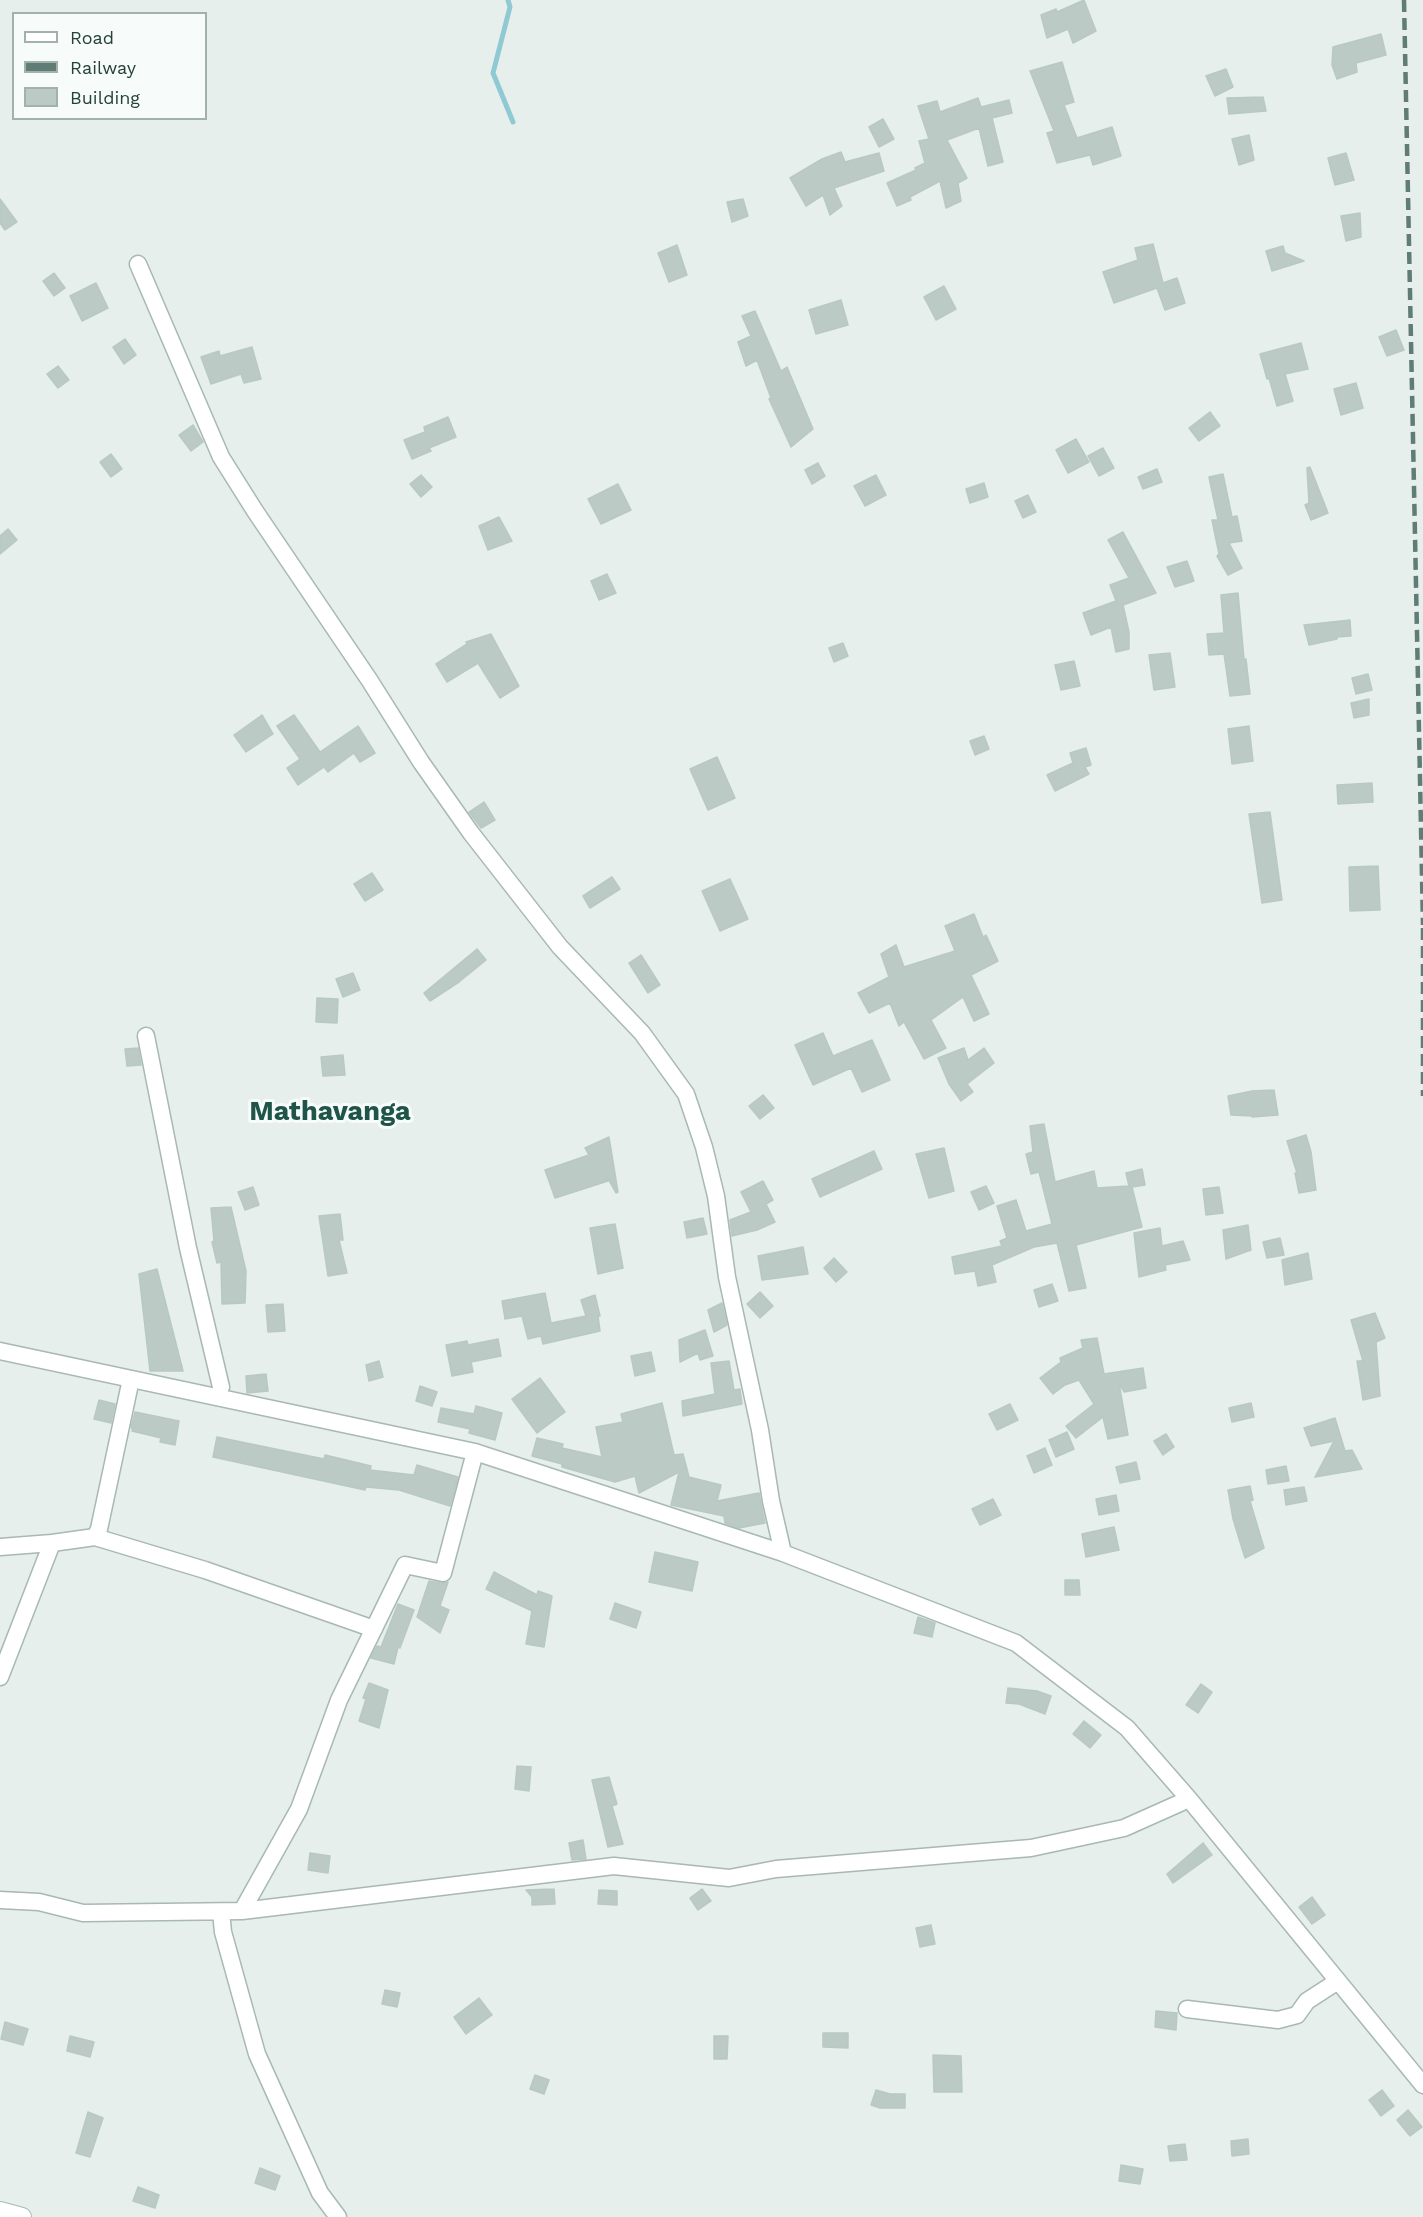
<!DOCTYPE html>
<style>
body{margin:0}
#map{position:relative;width:1423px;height:2217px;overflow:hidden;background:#e6efeb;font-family:"Work Sans",sans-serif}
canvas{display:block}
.legend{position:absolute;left:12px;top:12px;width:195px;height:108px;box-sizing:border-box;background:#f7fbf9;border:2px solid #a3b1ad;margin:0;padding:8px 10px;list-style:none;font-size:18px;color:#24423a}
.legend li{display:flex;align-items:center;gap:12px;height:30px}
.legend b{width:30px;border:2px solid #a3b1ad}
</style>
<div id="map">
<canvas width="1423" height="2217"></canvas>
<ul class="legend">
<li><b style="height:8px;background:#fff"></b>Road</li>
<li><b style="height:8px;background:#5f7d75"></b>Railway</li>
<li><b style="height:16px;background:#bbcac4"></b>Building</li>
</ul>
</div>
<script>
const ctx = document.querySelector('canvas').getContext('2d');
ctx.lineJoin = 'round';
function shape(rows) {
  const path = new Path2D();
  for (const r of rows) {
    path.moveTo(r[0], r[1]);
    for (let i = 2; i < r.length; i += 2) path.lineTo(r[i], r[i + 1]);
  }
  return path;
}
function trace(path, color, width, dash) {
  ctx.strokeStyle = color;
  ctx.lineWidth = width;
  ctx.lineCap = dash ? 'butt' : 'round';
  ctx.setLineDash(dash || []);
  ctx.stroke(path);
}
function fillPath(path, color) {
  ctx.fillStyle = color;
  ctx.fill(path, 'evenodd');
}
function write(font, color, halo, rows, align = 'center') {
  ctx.font = font + ' "Work Sans",sans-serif';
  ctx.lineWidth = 6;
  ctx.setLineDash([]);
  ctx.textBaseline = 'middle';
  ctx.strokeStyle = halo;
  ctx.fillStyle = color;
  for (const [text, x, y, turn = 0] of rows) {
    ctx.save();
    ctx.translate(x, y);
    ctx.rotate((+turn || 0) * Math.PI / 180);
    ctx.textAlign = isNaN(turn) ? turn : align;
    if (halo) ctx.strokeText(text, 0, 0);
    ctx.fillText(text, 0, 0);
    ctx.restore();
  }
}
trace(shape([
 [508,0,510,7,493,73,513,122]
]), '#8ec9d4', 5);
const building = shape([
 [1084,0,1096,31,1073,43,1068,29,1047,38,1041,15,1056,9,1057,12,1084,0],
 [1381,34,1386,55,1356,63,1357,72,1337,79,1332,65,1333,47,1381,34],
 [1062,62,1074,102,1064,105,1077,138,1112,127,1121,156,1093,165,1090,155,1057,163,1047,133,1054,131,1030,71,1062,62],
 [1226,69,1233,87,1215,96,1206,76,1226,69],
 [1263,97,1266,111,1229,114,1227,98,1263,97],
 [978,98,981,107,1009,100,1012,113,992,118,1003,162,988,166,979,128,947,140,967,178,958,183,961,201,946,208,940,181,910,197,911,200,897,206,887,183,916,170,915,168,925,163,919,141,929,139,918,106,937,101,940,112,978,98],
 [883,119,894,139,879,147,869,127,883,119],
 [1249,135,1254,160,1239,165,1232,139,1249,135],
 [841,152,845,162,879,153,884,171,834,188,842,206,830,215,823,195,806,206,790,178,822,159,841,152],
 [1346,153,1354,180,1335,185,1328,158,1346,153],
 [0,199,17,222,5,230,0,223,0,199],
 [743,199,748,216,732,222,727,202,743,199],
 [1360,213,1361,237,1346,241,1341,216,1360,213],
 [1153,244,1163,283,1177,278,1185,303,1165,310,1157,288,1114,303,1103,272,1138,260,1135,248,1153,244],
 [677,245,687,275,669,282,658,253,677,245],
 [1283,246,1285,253,1304,261,1272,271,1266,251,1283,246],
 [54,273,65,288,54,296,43,281,54,273],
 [96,283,108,308,82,321,70,296,96,283],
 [944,286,956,309,936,320,924,297,944,286],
 [841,300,848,325,816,334,809,310,841,300],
 [755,311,781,371,787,367,813,429,791,447,769,399,771,398,757,360,746,366,738,342,751,336,742,316,755,311],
 [1396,330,1404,350,1387,356,1379,337,1396,330],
 [125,339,136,355,124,364,113,347,125,339],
 [1301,343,1308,369,1285,374,1293,401,1277,406,1269,378,1267,379,1260,354,1301,343],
 [252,347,261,379,244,383,241,374,211,384,201,357,219,351,220,356,252,347],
 [58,366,69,380,58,388,47,374,58,366],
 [1356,383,1363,408,1341,415,1334,389,1356,383],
 [1210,412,1220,426,1199,441,1189,428,1210,412],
 [448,417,456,437,429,448,431,451,412,459,404,440,425,432,424,427,448,417],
 [193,425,203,442,191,451,179,435,193,425],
 [1076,439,1089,462,1068,473,1056,450,1076,439],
 [1103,448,1114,468,1099,476,1088,456,1103,448],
 [111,454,122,469,111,477,100,462,111,454],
 [818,463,825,476,812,484,805,470,818,463],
 [1310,467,1328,513,1311,520,1305,505,1309,503,1307,468,1310,467],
 [1157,469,1162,482,1143,489,1138,477,1157,469],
 [1223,474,1232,517,1237,516,1242,541,1229,543,1242,568,1228,575,1217,556,1219,554,1212,520,1218,520,1209,477,1223,474],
 [421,475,432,487,421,497,410,484,421,475],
 [876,475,886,495,865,506,854,486,876,475],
 [984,483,988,497,970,503,966,489,984,483],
 [618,484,631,510,601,524,588,499,618,484],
 [1028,495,1036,512,1023,518,1015,501,1028,495],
 [499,517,512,541,488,550,479,526,499,517],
 [8,529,17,540,0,554,0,536,8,529],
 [1123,532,1156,593,1123,605,1129,632,1129,649,1116,652,1111,627,1091,635,1083,613,1116,601,1110,585,1129,578,1108,540,1123,532],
 [1187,561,1194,581,1175,587,1167,567,1187,561],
 [607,574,616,593,599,600,591,581,607,574],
 [1238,593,1244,659,1246,659,1250,694,1230,696,1224,654,1209,655,1207,634,1224,633,1221,595,1238,593],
 [1350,620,1351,636,1337,637,1337,639,1309,645,1304,625,1350,620],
 [491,634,519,686,500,698,478,663,447,682,436,664,467,644,466,642,491,634],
 [843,643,848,656,834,662,829,648,843,643],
 [1170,653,1175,687,1154,690,1149,655,1170,653],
 [1074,661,1080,686,1061,690,1055,665,1074,661],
 [1368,674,1372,690,1356,694,1352,678,1368,674],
 [1369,699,1369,715,1354,718,1351,703,1369,699],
 [262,715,273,734,246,752,234,735,262,715],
 [294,715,320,752,358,726,375,753,360,762,354,753,328,772,324,767,298,785,287,768,300,759,277,726,294,715],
 [1249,726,1253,761,1232,764,1228,729,1249,726],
 [984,736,989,749,975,755,970,741,984,736],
 [1086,748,1091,765,1085,767,1089,774,1055,791,1047,775,1073,763,1070,753,1086,748],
 [717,757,735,798,708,810,690,769,717,757],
 [1372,783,1373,802,1338,804,1337,785,1372,783],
 [484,802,495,820,481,828,469,812,484,802],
 [1270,812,1282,900,1262,903,1249,814,1270,812],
 [1378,866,1380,910,1350,911,1349,867,1378,866],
 [372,873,383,890,365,901,354,884,372,873],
 [612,877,620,889,590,908,583,896,612,877],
 [730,879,748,919,720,931,702,891,730,879],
 [974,914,983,937,986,935,998,961,971,975,989,1014,974,1021,963,997,931,1020,946,1048,924,1059,904,1022,899,1026,890,1003,869,1013,858,993,889,977,881,954,896,945,904,967,955,951,945,926,974,914],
 [477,949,486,960,459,982,430,1001,424,993,477,949],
 [641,955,660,985,648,993,629,963,641,955],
 [353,973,360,990,343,997,336,979,353,973],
 [317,998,338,999,337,1023,316,1022,317,998],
 [823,1033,833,1056,872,1040,890,1080,862,1092,851,1068,813,1085,795,1045,823,1033],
 [138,1048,141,1065,127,1066,125,1049,138,1048],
 [964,1048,968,1060,984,1048,994,1063,967,1084,973,1092,961,1101,949,1084,938,1058,964,1048],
 [343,1055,345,1075,323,1076,321,1057,343,1055],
 [1274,1090,1278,1115,1252,1117,1252,1116,1231,1115,1228,1096,1252,1091,1274,1090],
 [763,1095,774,1108,760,1119,749,1106,763,1095],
 [1044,1124,1055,1182,1094,1171,1097,1188,1129,1186,1126,1173,1142,1169,1145,1185,1132,1187,1142,1227,1076,1245,1086,1288,1069,1291,1057,1243,1034,1247,992,1265,996,1282,978,1286,975,1271,955,1274,952,1257,1002,1246,1000,1241,1007,1238,997,1206,1016,1200,1026,1231,1052,1224,1039,1172,1031,1174,1026,1154,1033,1152,1030,1126,1044,1124],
 [1306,1135,1311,1152,1316,1190,1299,1193,1295,1173,1297,1173,1287,1141,1306,1135],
 [609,1137,618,1192,616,1193,607,1177,608,1181,555,1198,545,1170,589,1155,585,1148,609,1137],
 [944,1148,954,1191,929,1198,916,1154,944,1148],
 [874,1151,882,1169,820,1197,812,1179,874,1151],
 [763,1181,773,1200,766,1204,775,1222,757,1230,732,1236,730,1220,751,1212,741,1192,763,1181],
 [986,1186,994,1203,979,1210,971,1192,986,1186],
 [253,1187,259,1205,245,1210,238,1192,253,1187],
 [1219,1187,1223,1213,1206,1215,1203,1189,1219,1187],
 [231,1207,246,1271,245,1303,222,1304,221,1262,217,1263,212,1242,214,1241,211,1208,231,1207],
 [340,1214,343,1240,339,1240,347,1273,328,1276,319,1216,340,1214],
 [703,1218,707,1234,687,1238,684,1222,703,1218],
 [615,1224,623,1268,598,1274,590,1228,615,1224],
 [1248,1225,1251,1250,1226,1259,1223,1230,1248,1225],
 [1160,1228,1162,1246,1183,1241,1190,1260,1165,1265,1166,1270,1139,1277,1134,1233,1160,1228],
 [1280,1238,1284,1255,1267,1258,1263,1242,1280,1238],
 [803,1247,808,1274,762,1280,758,1256,803,1247],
 [1308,1253,1312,1279,1285,1285,1282,1260,1308,1253],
 [834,1258,847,1272,836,1282,824,1268,834,1258],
 [157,1269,183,1371,150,1371,139,1274,157,1269],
 [1052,1284,1058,1301,1039,1307,1034,1290,1052,1284],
 [760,1292,773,1306,760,1318,747,1304,760,1292],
 [545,1293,551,1323,586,1316,581,1300,595,1295,600,1316,598,1316,600,1331,543,1344,541,1336,528,1339,522,1316,505,1319,502,1301,545,1293],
 [722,1303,727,1325,714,1332,708,1310,722,1303],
 [283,1304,285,1331,268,1332,266,1305,283,1304],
 [1375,1313,1385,1338,1376,1342,1380,1396,1363,1400,1357,1361,1363,1361,1351,1320,1375,1313],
 [705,1330,713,1356,700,1360,698,1353,680,1362,679,1340,705,1330],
 [1097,1338,1104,1374,1143,1368,1146,1388,1124,1392,1119,1383,1128,1435,1108,1439,1103,1417,1076,1438,1066,1426,1094,1404,1079,1380,1065,1385,1053,1394,1040,1378,1061,1362,1060,1358,1083,1348,1081,1340,1097,1338],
 [498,1339,501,1356,471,1362,473,1372,452,1376,446,1345,467,1341,468,1345,498,1339],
 [651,1352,655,1371,635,1376,631,1356,651,1352],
 [379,1361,383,1377,369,1381,366,1365,379,1361],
 [729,1361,734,1390,740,1389,742,1404,683,1416,682,1401,715,1394,711,1363,729,1361],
 [266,1374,268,1391,247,1393,246,1376,266,1374],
 [540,1378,565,1412,537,1433,512,1399,540,1378],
 [420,1386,437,1392,432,1406,416,1401,420,1386],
 [99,1400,115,1404,111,1423,94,1419,99,1400],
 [662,1403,674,1455,683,1454,689,1477,721,1485,717,1501,759,1493,765,1523,739,1528,725,1523,724,1516,671,1505,679,1472,639,1493,635,1476,615,1482,562,1467,562,1464,532,1456,537,1438,563,1444,562,1448,602,1457,596,1427,623,1422,621,1414,662,1403],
 [1251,1403,1254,1417,1232,1422,1229,1408,1251,1403],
 [1010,1404,1018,1420,997,1430,989,1414,1010,1404],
 [476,1406,502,1413,495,1440,469,1433,470,1429,438,1422,441,1408,474,1414,476,1406],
 [135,1412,179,1421,175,1445,160,1442,161,1438,132,1431,133,1428,131,1428,135,1412],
 [1335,1418,1345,1451,1352,1450,1362,1469,1315,1477,1334,1441,1311,1446,1304,1428,1335,1418],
 [1067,1432,1074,1449,1056,1457,1049,1440,1067,1432],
 [1166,1434,1174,1447,1163,1455,1154,1441,1166,1434],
 [217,1437,324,1459,325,1455,371,1466,370,1470,414,1475,417,1465,458,1477,450,1506,399,1490,366,1487,365,1490,213,1457,217,1437],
 [1045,1448,1052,1465,1034,1473,1027,1456,1045,1448],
 [1136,1462,1140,1479,1120,1483,1116,1467,1136,1462],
 [1286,1466,1289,1481,1268,1484,1266,1470,1286,1466],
 [1250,1486,1253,1500,1250,1501,1264,1548,1245,1558,1233,1519,1228,1490,1250,1486],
 [1304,1487,1307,1501,1286,1505,1284,1490,1304,1487],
 [1116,1495,1119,1511,1099,1515,1096,1499,1116,1495],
 [993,1499,1001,1515,980,1525,972,1509,993,1499],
 [1114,1527,1119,1550,1086,1557,1082,1534,1114,1527],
 [655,1552,698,1562,692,1591,649,1582,655,1552],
 [494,1572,537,1595,538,1591,552,1596,544,1647,526,1644,532,1611,486,1589,494,1572],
 [1065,1580,1079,1580,1080,1595,1065,1595,1065,1580],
 [429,1581,441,1583,448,1582,440,1606,449,1610,440,1633,417,1617,429,1581],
 [615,1603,641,1612,636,1628,610,1619,615,1603],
 [398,1604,414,1610,400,1648,398,1647,394,1664,371,1658,377,1646,381,1647,398,1604],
 [918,1617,935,1623,932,1637,914,1633,918,1617],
 [369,1683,388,1690,379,1728,359,1721,366,1699,363,1698,369,1683],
 [1201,1684,1212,1692,1198,1713,1186,1705,1201,1684],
 [1008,1688,1037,1691,1051,1696,1045,1714,1019,1704,1006,1703,1008,1688],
 [1084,1721,1101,1735,1090,1748,1073,1734,1084,1721],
 [517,1766,531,1767,529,1791,515,1789,517,1766],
 [609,1777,617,1804,612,1806,623,1844,608,1847,592,1780,609,1777],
 [583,1840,586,1859,572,1860,569,1843,583,1840],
 [1203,1843,1212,1855,1173,1883,1167,1874,1203,1843],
 [310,1853,330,1856,328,1873,308,1870,310,1853],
 [554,1889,555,1904,532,1905,532,1897,526,1890,554,1889],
 [702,1889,711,1901,698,1910,690,1898,702,1889],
 [599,1890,617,1891,617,1905,598,1904,599,1890],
 [1312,1897,1325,1915,1312,1924,1299,1907,1312,1897],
 [931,1925,935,1944,920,1947,916,1928,931,1925],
 [385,1990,400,1993,397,2007,382,2004,385,1990],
 [479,1998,492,2015,466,2034,454,2017,479,1998],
 [1156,2011,1177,2013,1176,2030,1155,2027,1156,2011],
 [5,2022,28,2029,23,2045,1,2039,5,2022],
 [823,2033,848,2033,848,2048,823,2047,823,2033],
 [70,2036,94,2042,90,2057,67,2051,70,2036],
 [714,2036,728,2036,727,2059,714,2059,714,2036],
 [933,2055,961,2056,962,2092,934,2092,933,2055],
 [535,2075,549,2080,544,2094,530,2089,535,2075],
 [876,2090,890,2094,905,2094,905,2108,880,2108,871,2105,876,2090],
 [1382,2090,1394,2106,1381,2116,1369,2100,1382,2090],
 [1408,2110,1422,2127,1410,2136,1397,2120,1408,2110],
 [88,2112,103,2118,90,2157,76,2153,88,2112],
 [1248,2139,1249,2154,1232,2156,1231,2141,1248,2139],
 [1185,2144,1187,2160,1170,2161,1168,2146,1185,2144],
 [1121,2165,1143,2169,1140,2184,1119,2181,1121,2165],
 [260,2168,280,2176,275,2190,255,2183,260,2168],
 [138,2187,159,2195,155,2208,133,2201,138,2187]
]);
fillPath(building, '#bbcac4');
trace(building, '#b8c9c2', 1.5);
const street = shape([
 [138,264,221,457,255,511,370,681,421,762,471,833,560,947,642,1033,686,1094,704,1147,716,1196,727,1277,760,1430,771,1501,783,1553],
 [146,1036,188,1248,221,1387],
 [0,1351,475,1452,783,1553,1016,1643,1127,1728,1189,1799,1423,2085],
 [95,1537,205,1570,374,1629],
 [0,1547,52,1543],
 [0,1677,52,1543,95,1537,99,1529,131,1379],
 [0,1900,39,1902,83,1913,242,1911,299,1809,339,1700,405,1565,443,1573,475,1452],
 [242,1911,614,1866,729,1878,776,1869,1031,1848,1124,1828,1189,1799],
 [221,1912,223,1932,257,2054,320,2193,338,2217],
 [1187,2009,1278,2020,1297,2015,1307,2001,1338,1981]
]);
const secondary = shape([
 [0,2211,22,2217]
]);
trace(street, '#a8b8b2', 19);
trace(secondary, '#a4bbb3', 20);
trace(street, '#fff', 16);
trace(secondary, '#fff', 18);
trace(shape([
 [1404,0,1423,925],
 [1423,928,1423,1096]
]), '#5f7d75', 4.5, [12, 6]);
write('bold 27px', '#1f5548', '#f7fbf9', [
 ["Mathavanga",330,1112]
]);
</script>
